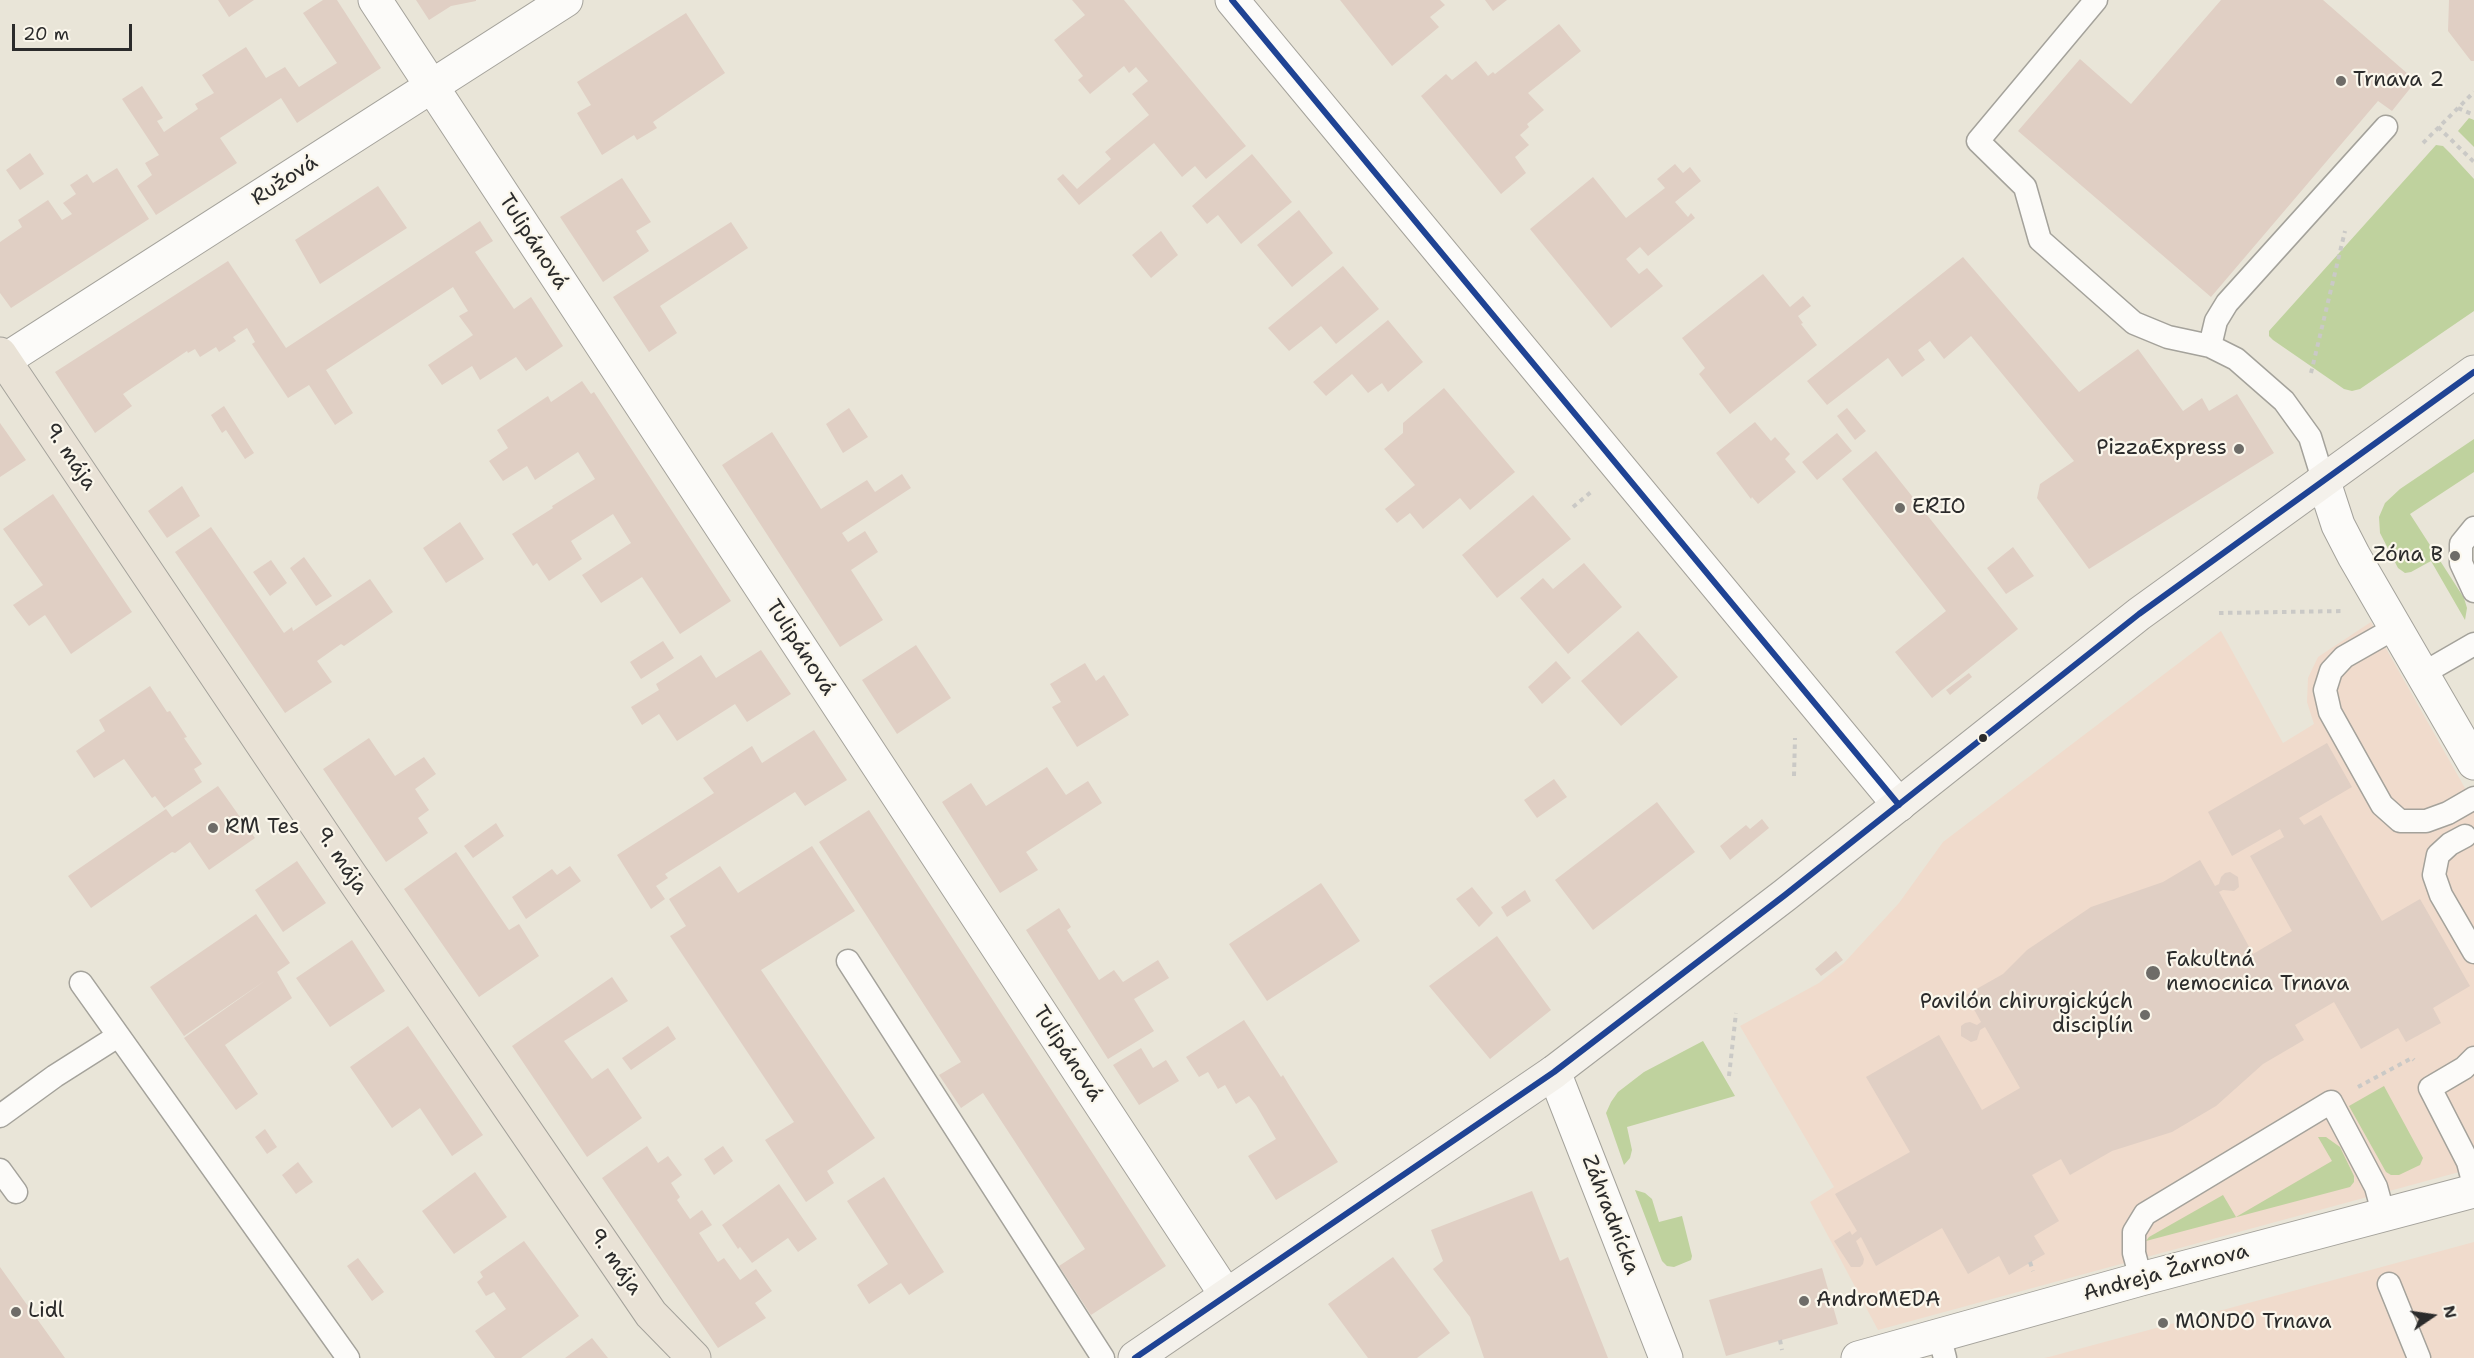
<!DOCTYPE html>
<meta charset="utf-8">
<style>
body{margin:0}
#map{position:relative;width:2474px;height:1358px;overflow:hidden;background:#e9e5d8;font-family:"Shantell Sans",sans-serif}
canvas{display:block}
.north{position:absolute;left:2402px;top:1286px;width:60px;height:60px;-webkit-text-stroke:4px #fbf7ec;paint-order:stroke;rotate:77deg;font-size:16px;font-weight:700;line-height:24px;text-align:center;color:#2b2b2b}
.north::after{content:'';display:block;margin:auto;width:21px;height:27px;background:#2b2b2b;clip-path:polygon(50% 0,100% 100%,50% 72%,0 100%)}
.scale{position:absolute;left:12px;top:24px;width:120px;height:27px;box-sizing:border-box;border:3px solid #2b2b2b;border-top:0;padding-left:8px;font-size:18px;line-height:21px;white-space:nowrap;color:#2b2b2b;-webkit-text-stroke:4px #fbf7ec;paint-order:stroke}
</style>
<div id="map">
<canvas width="2474" height="1358"></canvas>
<div class="north">N</div>
<div class="scale">20 m</div>
</div>
<script>
const ctx = document.querySelector('canvas').getContext('2d');
ctx.lineJoin = 'round';
function fillPath(path, color) {
  ctx.fillStyle = color;
  ctx.fill(path, 'evenodd');
}
function shape(rows) {
  const path = new Path2D();
  for (const r of rows) {
    path.moveTo(r[0], r[1]);
    for (let i = 2; i < r.length; i += 2) path.lineTo(r[i], r[i + 1]);
  }
  return path;
}
function trace(path, color, width, dash) {
  ctx.strokeStyle = color;
  ctx.lineWidth = width;
  ctx.lineCap = dash ? 'butt' : 'round';
  ctx.setLineDash(dash || []);
  ctx.stroke(path);
}
function write(font, color, halo, rows, align = 'center') {
  ctx.font = font + ' "Shantell Sans",sans-serif';
  ctx.lineWidth = 4.5;
  ctx.setLineDash([]);
  ctx.textBaseline = 'middle';
  ctx.strokeStyle = halo;
  ctx.fillStyle = color;
  for (const [text, x, y, turn = 0] of rows) {
    ctx.save();
    ctx.translate(x, y);
    ctx.rotate((+turn || 0) * Math.PI / 180);
    ctx.textAlign = isNaN(turn) ? turn : align;
    if (halo) ctx.strokeText(text, 0, 0);
    ctx.fillText(text, 0, 0);
    ctx.restore();
  }
}
fillPath(shape([
 [2371,622,2474,804,2474,1168,1878,1330,1810,1202,1834,1187,1740,1026,1819,983,1844,963,1899,903,1943,842,2221,631,2283,743,2314,724,2307,702,2308,678,2318,657],
 [2474,1242,2474,1358,2044,1358,2049,1357]
]), '#f0dbcc');
fillPath(shape([
 [2469,118,2474,120,2474,147,2458,131],
 [2436,145,2443,146,2450,153,2474,179,2474,311,2360,389,2352,391,2344,389,2273,340,2269,336,2269,331],
 [2474,439,2474,472,2410,514,2464,598,2467,608,2465,620,2431,561,2411,572,2405,573,2398,568,2380,533,2379,517,2385,503,2400,489],
 [1703,1041,1735,1096,1627,1127,1632,1150,1630,1158,1624,1165,1606,1113,1611,1102,1618,1092,1644,1072],
 [2384,1086,2423,1158,2420,1165,2399,1175,2391,1175,2386,1172,2349,1106],
 [2318,1137,2326,1137,2340,1147,2354,1176,2354,1182,2350,1187,2146,1241,2149,1237,2223,1195,2236,1217,2332,1161],
 [1635,1190,1645,1193,1652,1199,1659,1222,1682,1216,1692,1256,1691,1260,1674,1267,1667,1266,1662,1261]
]), '#bfd29e');
fillPath(shape([
 [218,0,254,0,229,17],
 [323,0,337,0,381,68,297,123,281,98,220,138,237,163,156,215,137,186,152,175,145,163,159,155,122,99,142,86,163,118,157,121,164,132,198,109,195,104,214,93,202,75,246,47,266,78,285,67,299,87,337,63,303,13],
 [416,0,476,0,476,1,451,6,429,20],
 [1072,0,1124,0,1246,146,1206,179,1195,166,1182,177,1154,143,1079,205,1057,179,1063,174,1077,189,1111,159,1105,152,1149,115,1132,94,1148,81,1136,67,1129,73,1124,66,1090,94,1078,80,1083,76,1054,40,1085,15],
 [1340,0,1440,0,1445,5,1430,17,1439,27,1392,66],
 [1485,0,1507,0,1493,11],
 [2221,0,2323,0,2416,81,2392,111,2378,101,2211,297,2018,131,2080,59,2131,104],
 [2449,0,2474,0,2474,61,2471,61,2448,31],
 [686,13,725,73,653,122,657,128,637,140,634,135,602,155,577,113,591,105,577,82],
 [1559,24,1581,51,1528,93,1544,110,1527,124,1529,127,1520,135,1529,145,1515,157,1526,173,1501,194,1421,96,1446,74,1452,80,1476,61,1488,76,1493,72,1495,74],
 [30,153,44,174,20,190,6,170],
 [1252,154,1292,202,1241,244,1218,215,1207,224,1192,206],
 [1675,164,1683,173,1690,167,1701,181,1675,202,1688,217,1691,213,1695,218,1648,256,1640,247,1626,259,1639,274,1647,268,1663,286,1611,328,1530,229,1593,177,1626,218,1665,188,1657,179],
 [117,168,149,219,11,308,0,293,0,242,22,227,18,220,48,200,62,220,72,214,63,203,76,194,70,185,87,174,93,183],
 [622,178,651,222,636,231,649,251,603,282,560,217],
 [378,186,407,228,320,284,295,240],
 [1299,210,1333,253,1292,287,1257,245],
 [480,221,493,241,475,252,514,309,531,297,563,346,526,371,516,357,480,380,472,366,442,385,428,365,473,335,459,316,468,311,453,287,326,370,353,413,335,425,309,385,288,398,252,344,255,342,247,328,233,337,236,341,219,352,216,347,200,357,195,349,188,353,187,351,123,394,132,406,95,433,55,372,228,261,286,348],
 [731,222,748,248,660,306,677,333,649,352,613,297],
 [1161,231,1178,255,1151,278,1132,255],
 [1963,257,2079,392,2138,349,2183,411,2202,398,2209,411,2237,394,2274,453,2089,569,2037,498,2040,484,2074,461,1971,336,1944,359,1930,341,1918,350,1925,360,1902,377,1888,358,1827,405,1807,381],
 [1343,266,1379,309,1336,344,1321,326,1289,351,1268,328],
 [1763,274,1790,307,1803,296,1811,306,1798,316,1803,323,1801,324,1817,345,1730,414,1699,374,1705,368,1682,338],
 [1388,320,1423,362,1388,392,1382,383,1368,393,1352,374,1326,396,1313,382],
 [582,381,591,394,594,392,731,601,680,634,642,577,601,603,582,575,631,543,613,514,571,541,582,559,549,581,537,563,533,566,512,534,553,508,552,506,595,479,578,452,535,480,527,466,503,481,489,461,508,448,497,430,548,396,551,402],
 [1444,388,1515,472,1470,510,1460,498,1423,529,1410,513,1397,523,1385,509,1415,485,1384,449,1403,433,1403,423],
 [224,406,254,453,245,459,226,430,222,433,211,415],
 [849,408,868,437,843,453,826,424],
 [1847,408,1866,431,1855,440,1837,416],
 [1755,422,1771,441,1775,437,1790,454,1785,459,1796,472,1758,504,1752,497,1751,499,1716,453],
 [0,423,26,460,0,477],
 [772,432,821,509,867,480,875,492,902,474,911,488,842,533,848,542,865,531,878,552,851,570,883,620,840,647,722,465],
 [1837,433,1852,451,1817,480,1802,462],
 [1876,451,2018,629,1932,698,1895,652,1946,611,1842,479],
 [182,486,200,516,167,538,148,511],
 [53,494,132,612,71,654,45,615,29,626,13,605,43,585,3,529],
 [1533,495,1571,539,1497,598,1462,555],
 [460,522,484,559,446,583,423,548],
 [211,527,284,633,292,627,293,631,370,579,393,612,344,646,341,644,317,661,332,682,285,713,175,552],
 [2013,547,2034,576,2006,594,1987,568],
 [304,557,332,596,316,606,290,568],
 [271,560,287,583,270,596,253,572],
 [1584,563,1622,607,1568,654,1520,598,1543,578,1553,589],
 [1638,631,1678,677,1621,726,1581,681],
 [663,641,674,658,641,679,630,662],
 [916,645,951,698,897,734,862,680],
 [761,650,791,694,747,722,735,704,677,741,659,714,642,725,631,707,659,690,656,684,701,655,716,678],
 [1556,661,1571,678,1542,704,1528,687],
 [1085,663,1096,681,1104,675,1129,715,1077,747,1052,707,1061,702,1050,684],
 [1969,673,1972,677,1950,695,1946,690],
 [150,686,167,712,170,711,187,737,184,738,202,764,194,769,202,782,164,808,155,796,152,798,124,759,94,778,76,751,105,731,99,720],
 [814,730,847,780,805,806,795,792,665,874,668,878,656,886,665,899,651,909,617,855,714,793,703,778,752,746,762,763],
 [369,738,395,776,424,757,436,774,415,789,429,810,418,818,428,833,386,862,323,769],
 [2327,743,2352,787,2299,818,2304,825,2321,815,2382,921,2420,899,2470,986,2433,1008,2441,1023,2406,1042,2398,1028,2361,1049,2334,1002,2295,1025,2304,1040,2263,1064,2216,1106,2172,1132,2112,1151,2070,1175,2061,1159,2032,1175,2059,1221,2034,1236,2045,1254,2009,1275,1999,1256,1968,1274,1942,1228,1876,1266,1861,1237,1856,1241,1864,1259,1863,1264,1860,1267,1851,1267,1834,1241,1850,1231,1852,1235,1857,1231,1835,1194,1910,1152,1866,1077,1939,1035,1982,1110,2020,1088,1985,1027,1980,1030,1977,1040,1971,1042,1961,1036,1961,1026,1965,1023,1970,1022,1977,1025,1981,1022,1966,995,2003,974,2027,950,2091,907,2163,882,2200,860,2215,886,2219,884,2221,877,2225,873,2230,872,2238,877,2239,887,2234,891,2223,890,2219,892,2253,954,2292,931,2250,856,2284,837,2280,829,2232,856,2208,812],
 [1047,767,1066,795,1088,781,1102,803,1026,852,1038,870,1000,893,942,802,971,783,986,806],
 [1554,779,1567,797,1537,818,1524,800],
 [218,786,255,838,209,870,190,842,175,853,172,852,91,908,68,876,166,809,172,817],
 [1657,802,1695,852,1593,930,1555,880],
 [869,810,1166,1266,1091,1315,1059,1266,1085,1249,983,1093,961,1108,939,1075,961,1062,819,842],
 [1762,819,1769,828,1730,860,1720,846,1746,825,1750,829],
 [496,823,504,836,473,858,464,846],
 [812,846,855,911,761,970,875,1138,827,1171,834,1183,806,1202,765,1140,794,1122,670,936,686,926,669,899,720,866,738,893],
 [456,852,509,930,519,924,539,956,479,997,404,889],
 [297,861,326,903,283,932,255,890],
 [570,866,581,881,526,919,512,897,552,869,557,875],
 [1321,883,1360,941,1267,1001,1229,944],
 [1472,887,1493,913,1479,927,1456,899],
 [1525,890,1531,901,1507,917,1501,907],
 [1059,908,1071,927,1067,930,1099,980,1114,970,1123,982,1158,960,1169,978,1134,999,1154,1031,1108,1059,1026,930],
 [256,914,290,963,277,972,292,998,225,1045,258,1094,236,1110,184,1038,266,980,184,1036,150,987],
 [1497,936,1551,1010,1490,1059,1429,986],
 [352,940,385,991,330,1027,296,978],
 [1836,951,1843,960,1821,976,1815,969],
 [612,977,628,1001,564,1041,592,1079,608,1068,642,1118,587,1157,512,1046],
 [1244,1020,1281,1077,1283,1075,1289,1085,1338,1162,1276,1200,1248,1156,1276,1139,1256,1105,1249,1096,1236,1104,1225,1085,1218,1089,1208,1072,1199,1077,1186,1057],
 [408,1026,483,1135,452,1156,420,1108,392,1128,350,1067],
 [668,1026,676,1039,631,1070,622,1058],
 [1141,1048,1153,1068,1166,1060,1179,1081,1139,1105,1113,1065],
 [265,1129,277,1147,267,1154,255,1137],
 [647,1146,658,1163,668,1156,682,1175,671,1183,680,1197,677,1200,690,1219,702,1210,712,1225,699,1233,718,1262,724,1258,740,1280,756,1269,772,1291,755,1303,766,1318,718,1348,602,1178],
 [723,1146,733,1161,714,1175,704,1159],
 [298,1162,313,1182,296,1194,282,1175],
 [475,1172,507,1217,454,1254,422,1211],
 [884,1177,944,1272,909,1295,901,1283,869,1304,857,1285,888,1264,847,1201],
 [779,1184,817,1239,798,1252,788,1238,752,1263,740,1247,738,1249,722,1225],
 [1532,1191,1560,1261,1568,1257,1608,1358,1484,1358,1470,1317,1433,1269,1443,1261,1431,1230],
 [524,1241,579,1316,521,1358,495,1358,475,1331,506,1309,494,1292,486,1296,477,1282,483,1277,480,1272],
 [1393,1257,1450,1333,1417,1358,1368,1358,1328,1304],
 [358,1258,384,1292,372,1301,347,1266],
 [0,1267,65,1358,0,1358],
 [1822,1268,1838,1324,1726,1356,1709,1300],
 [592,1338,608,1358,565,1358]
]), '#e0cfc4');
const lane = shape([
 [2096,0,1978,141,2025,187,2040,240,2134,323,2168,337,2210,346,2236,359,2284,401,2310,437,2323,479],
 [2210,346,2216,321,2227,303,2386,127],
 [2474,528,2461,544,2461,563,2474,591],
 [2395,628,2344,657,2331,671,2325,690,2330,712,2382,805,2400,821,2426,821,2448,813,2474,798],
 [2422,674,2474,644],
 [2465,836,2450,844,2438,855,2434,875,2441,895,2474,952],
 [848,961,1103,1358],
 [81,983,348,1358],
 [2474,1058,2464,1068,2430,1088,2468,1162,2474,1185],
 [0,1116,55,1076,118,1036],
 [0,1170,16,1192],
 [2141,1279,2134,1253,2134,1232,2145,1214,2331,1102,2376,1187,2384,1216],
 [2389,1284,2419,1358],
 [1939,1335,1945,1358]
]);
const street = shape([
 [375,0,1226,1295],
 [1232,0,1899,805],
 [0,363,566,0],
 [2323,479,2338,525,2354,556,2474,763],
 [1554,1072,1666,1358],
 [1858,1358,2141,1279,2474,1191]
]);
const secondary = shape([
 [1135,1358,1554,1072,1785,895,2139,614,2474,372]
]);
const primary = shape([
 [0,354,347,870,651,1314,694,1358]
]);
trace(lane, '#a4a29b', 25);
trace(street, '#a4a29b', 35);
trace(secondary, '#a4a29b', 35);
trace(primary, '#a4a29b', 35);
trace(shape([
 [2458,108,2474,115],
 [2438,127,2474,162],
 [2423,143,2474,92],
 [2311,373,2345,231],
 [1573,507,1591,492],
 [2219,613,2344,611],
 [1794,776,1795,738],
 [1729,1076,1736,1013],
 [2358,1087,2412,1058,2414,1060],
 [2030,1262,2033,1271],
 [1780,1340,1782,1350]
]), '#cac9c6', 4, [4.5, 4.5]);
trace(lane, '#fcfbf9', 22);
trace(street, '#fcfbf9', 33);
trace(secondary, '#f4f1eb', 33);
trace(primary, '#e9e2d6', 33);
trace(shape([
 [1232,0,1899,805],
 [1135,1358,1554,1072,1785,895,2139,614,2474,372]
]), '#1f4394', 6);
for (const [x, y, r, color] of [
 [2341,81,6,"#6e6c68"],
 [2239,449,6,"#6e6c68"],
 [1900,508,6,"#6e6c68"],
 [2455,556,6,"#6e6c68"],
 [1983,738,5,"#2b2b2b"],
 [213,828,6,"#6e6c68"],
 [2153,973,8,"#6e6c68"],
 [2145,1015,6,"#6e6c68"],
 [1804,1301,6,"#6e6c68"],
 [16,1312,6,"#6e6c68"],
 [2163,1323,6,"#6e6c68"]
]) {
  const dot = new Path2D();
  dot.arc(x, y, r, 0, 2 * Math.PI);
  ctx.fillStyle = color;
  ctx.fill(dot);
  trace(dot, '#fbf7ec', 2);
}
write('21px', '#2b2b2b', '#fbf7ec', [
 ["Trnava 2",2353,81],
 ["PizzaExpress",2227,449,"right"],
 ["ERIO",1912,508],
 ["Zóna B",2443,556,"right"],
 ["RM Tes",225,828],
 ["Fakultná",2166,961],
 ["nemocnica Trnava",2166,985],
 ["Pavilón chirurgických",2133,1003,"right"],
 ["disciplín",2133,1027,"right"],
 ["AndroMEDA",1816,1301],
 ["Lidl",28,1312],
 ["MONDO Trnava",2175,1323]
], 'left');
write('21px', '#2b2b2b', '#fbf7ec', [
 ["Ružová",285,181,-33],
 ["Tulipánová",533,242,57],
 ["9. mája",70,457,56],
 ["Tulipánová",800,648,57],
 ["9. mája",341,861,56],
 ["Tulipánová",1067,1054,57],
 ["Záhradnícka",1610,1215,69],
 ["9. mája",615,1262,55],
 ["Andreja Žarnova",2166,1273,-15]
]);
</script>
